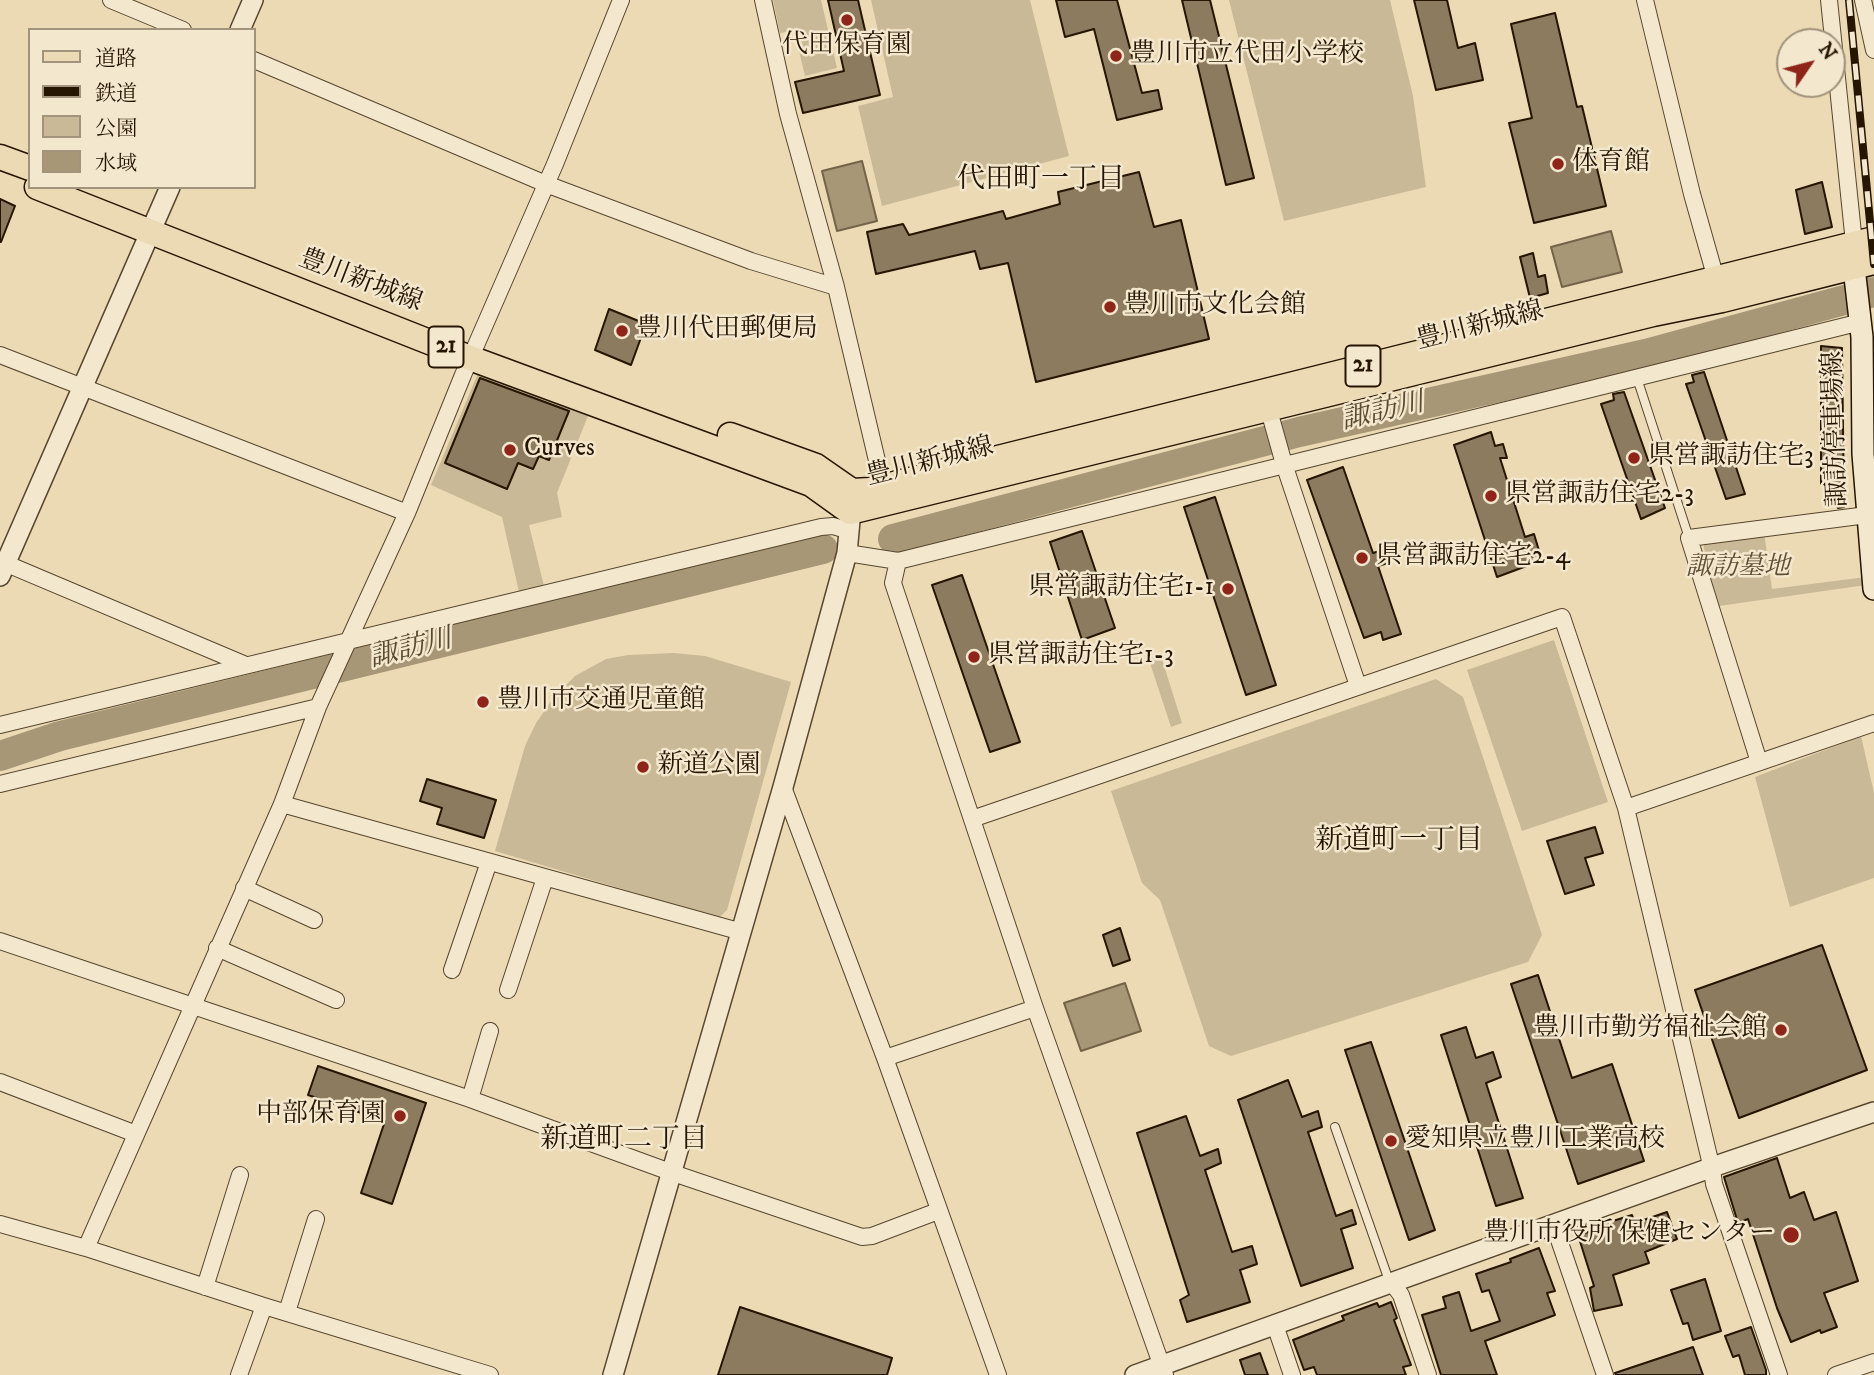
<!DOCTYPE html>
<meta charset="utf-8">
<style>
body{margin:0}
#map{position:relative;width:1874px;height:1375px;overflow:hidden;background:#ecdab4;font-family:"IM FELL DW Pica","Noto Serif JP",serif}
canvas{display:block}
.legend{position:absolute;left:28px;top:28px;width:228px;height:161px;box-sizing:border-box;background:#f3e7ce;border:2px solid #a1937c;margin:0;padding:9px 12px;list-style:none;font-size:21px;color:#251501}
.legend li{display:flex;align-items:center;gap:14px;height:35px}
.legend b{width:35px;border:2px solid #a1937c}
.north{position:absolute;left:1776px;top:28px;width:70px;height:70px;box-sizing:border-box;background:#f3e7ce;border:2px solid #a1937c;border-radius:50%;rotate:55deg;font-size:19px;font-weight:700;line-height:28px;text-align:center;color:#251501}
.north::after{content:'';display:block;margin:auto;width:24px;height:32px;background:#8f2418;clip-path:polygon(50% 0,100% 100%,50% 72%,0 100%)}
</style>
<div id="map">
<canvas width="1874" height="1375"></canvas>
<ul class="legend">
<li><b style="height:9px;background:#ecdab4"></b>道路</li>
<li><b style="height:9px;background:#251501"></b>鉄道</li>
<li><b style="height:19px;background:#cab996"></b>公園</li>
<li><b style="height:19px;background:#a89777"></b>水域</li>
</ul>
<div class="north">N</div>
</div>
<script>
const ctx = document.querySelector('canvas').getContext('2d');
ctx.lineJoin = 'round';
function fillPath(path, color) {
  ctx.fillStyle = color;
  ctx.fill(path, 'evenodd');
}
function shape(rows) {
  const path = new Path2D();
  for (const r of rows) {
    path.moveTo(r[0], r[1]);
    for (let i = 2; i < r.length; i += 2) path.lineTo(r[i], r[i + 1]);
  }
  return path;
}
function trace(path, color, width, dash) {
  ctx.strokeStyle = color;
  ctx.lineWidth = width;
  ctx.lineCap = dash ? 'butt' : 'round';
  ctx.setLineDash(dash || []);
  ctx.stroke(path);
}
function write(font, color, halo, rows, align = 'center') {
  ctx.font = font + ' "IM FELL DW Pica","Noto Serif JP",serif';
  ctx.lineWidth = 5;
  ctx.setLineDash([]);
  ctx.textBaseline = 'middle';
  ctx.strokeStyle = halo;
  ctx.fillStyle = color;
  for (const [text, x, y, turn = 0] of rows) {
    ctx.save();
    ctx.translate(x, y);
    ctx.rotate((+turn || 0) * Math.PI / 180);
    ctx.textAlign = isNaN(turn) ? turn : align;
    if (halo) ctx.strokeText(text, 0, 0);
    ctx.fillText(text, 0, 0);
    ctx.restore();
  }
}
fillPath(shape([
 [773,0,821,0,837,68,805,76,794,31,780,33],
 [871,0,1030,0,1069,156,882,206,858,106,893,97],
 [1229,0,1390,0,1413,96,1426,187,1284,221],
 [479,371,588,416,557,493,562,517,529,525,544,586,519,592,502,517,431,485],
 [1764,532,1772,589,1866,577,1866,585,1712,607,1703,540],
 [1554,640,1608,802,1522,831,1467,670],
 [674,653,705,656,791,682,727,910,719,918,495,851,525,746,536,723,555,696,575,676,606,659,628,655],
 [1161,656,1182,723,1171,727,1149,660],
 [1436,679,1463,697,1542,935,1528,962,1231,1056,1209,1046,1160,900,1142,883,1111,791],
 [1861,736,1874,793,1874,878,1790,907,1755,777]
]), '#cab996');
const water = shape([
 [862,161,877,221,837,231,822,171,862,161],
 [1611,231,1622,272,1562,287,1551,247,1611,231],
 [1125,983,1141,1031,1081,1051,1064,1003,1125,983]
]);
fillPath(water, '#a89777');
trace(water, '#746348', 2);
trace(shape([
 [893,539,1299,432,1646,354,1874,292],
 [0,756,60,736,823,549]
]), '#a89777', 30);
const building = shape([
 [828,0,858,0,880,95,803,113,795,82,844,71,828,0],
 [1056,0,1117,0,1142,93,1158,90,1162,109,1117,120,1094,29,1065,37,1056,0],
 [1182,0,1210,0,1254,178,1226,185,1182,0],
 [1414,0,1447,0,1458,48,1475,43,1483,80,1436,90,1414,0],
 [1555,13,1577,107,1582,106,1606,206,1534,223,1509,123,1532,118,1511,24,1555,13],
 [1139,172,1154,227,1181,220,1209,339,1036,382,1008,263,980,269,975,251,876,274,867,232,903,224,909,235,1003,211,1006,219,1060,204,1058,192,1139,172],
 [1822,182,1832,227,1805,234,1796,190,1822,182],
 [0,199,15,206,1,242,0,242,0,199],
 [1533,253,1538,277,1545,275,1548,293,1530,298,1520,257,1533,253],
 [609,309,646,324,631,365,595,350,609,309],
 [1821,346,1842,348,1844,507,1838,508,1831,484,1821,484,1821,346],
 [1704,372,1745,494,1726,499,1686,384,1694,382,1692,375,1704,372],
 [480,378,569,411,549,460,539,456,533,469,518,463,507,489,445,463,480,378],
 [1624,392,1665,508,1641,519,1601,404,1614,400,1613,394,1624,392],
 [1491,432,1495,446,1503,444,1507,458,1500,458,1525,537,1534,534,1540,554,1531,557,1532,564,1497,577,1454,445,1491,432],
 [1343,467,1373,553,1386,549,1391,562,1378,566,1401,634,1383,640,1381,632,1364,638,1307,480,1343,467],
 [1215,497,1276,685,1246,695,1184,507,1215,497],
 [1082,531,1115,628,1082,640,1050,542,1082,531],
 [962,575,1020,742,990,752,932,585,962,575],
 [427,779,496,800,484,838,437,824,442,808,420,801,427,779],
 [1595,827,1603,853,1585,858,1594,885,1565,894,1547,841,1595,827],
 [1120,928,1130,960,1113,966,1103,935,1120,928],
 [1822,945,1867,1070,1739,1118,1695,990,1822,945],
 [1538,975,1572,1078,1612,1064,1644,1161,1578,1184,1511,984,1538,975],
 [1466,1027,1476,1058,1493,1052,1501,1077,1486,1083,1523,1198,1496,1206,1441,1035,1466,1027],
 [1371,1042,1435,1230,1409,1240,1345,1050,1371,1042],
 [318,1066,426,1103,392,1204,361,1193,385,1121,308,1095,318,1066],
 [1288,1080,1302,1117,1318,1111,1322,1127,1308,1132,1336,1216,1352,1210,1356,1224,1341,1229,1353,1268,1301,1286,1238,1100,1288,1080],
 [1186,1116,1200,1156,1218,1149,1221,1163,1205,1170,1232,1252,1252,1246,1257,1264,1240,1270,1250,1302,1187,1322,1180,1300,1189,1295,1137,1133,1186,1116],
 [1777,1158,1790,1198,1804,1192,1814,1220,1836,1212,1858,1281,1824,1293,1837,1327,1821,1333,1820,1330,1791,1342,1777,1308,1748,1219,1738,1223,1724,1177,1777,1158],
 [1667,1212,1677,1239,1645,1252,1649,1263,1613,1275,1622,1305,1594,1311,1590,1288,1594,1286,1578,1235,1598,1229,1596,1225,1612,1220,1613,1221,1632,1215,1635,1223,1667,1212],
 [1539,1248,1555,1291,1547,1293,1555,1315,1485,1341,1497,1375,1441,1375,1422,1315,1446,1308,1443,1297,1459,1292,1471,1331,1500,1321,1489,1290,1482,1292,1476,1274,1511,1262,1510,1259,1539,1248],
 [1705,1279,1721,1331,1693,1340,1688,1323,1683,1324,1671,1290,1705,1279],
 [1391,1302,1397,1318,1394,1320,1411,1365,1403,1367,1406,1375,1317,1375,1314,1367,1304,1370,1293,1340,1344,1320,1342,1316,1377,1303,1379,1307,1391,1302],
 [740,1307,892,1358,887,1375,718,1375,740,1307],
 [1751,1327,1766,1370,1766,1375,1745,1375,1739,1355,1733,1357,1725,1336,1751,1327],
 [1693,1347,1703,1375,1616,1375,1615,1373,1693,1347],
 [1260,1353,1268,1375,1245,1375,1240,1360,1260,1353]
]);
fillPath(building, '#8c7b5e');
trace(building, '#251501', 2);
const service = shape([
 [1637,378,1689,538],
 [1335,1127,1387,1275,1391,1281]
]);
const minor = shape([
 [111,0,183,30],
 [763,0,788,114,836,287,883,486],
 [1645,0,1692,194,1718,286],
 [1829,0,1854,243],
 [1863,0,1874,50],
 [254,60,546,184,751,261,836,287],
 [0,355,407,513],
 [1266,400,1284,464,1358,686],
 [847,553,898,561,1861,322],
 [0,561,246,665],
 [898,561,893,583,1035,1008,1165,1375],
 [0,725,821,527,833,526,847,530],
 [1759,762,1689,538,1867,515],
 [0,784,318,707],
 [783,787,885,1058,998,1375],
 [282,804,742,932],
 [1626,808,1874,723],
 [972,819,1562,617,1626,808,1712,1169,1714,1184,1779,1375],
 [244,888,314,920],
 [0,941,470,1099,673,1173,862,1237,872,1236,938,1211],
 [217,948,336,1000],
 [452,970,489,862],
 [508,990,545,878],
 [885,1058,1035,1008],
 [0,1082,136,1134],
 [470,1099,490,1031],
 [0,1224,86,1248,264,1306,490,1375],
 [1554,1225,1605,1375],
 [86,1248,282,804,318,707,407,513,463,375,555,164,621,0],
 [1393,1284,1401,1295,1428,1375],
 [205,1287,240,1175],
 [287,1312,316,1219],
 [1275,1325,1292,1375],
 [239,1375,264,1306],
 [1836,1375,1874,1362]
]);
const tertiary = shape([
 [240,30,253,0],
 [0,576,170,187],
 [613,1375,783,787,847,553,852,499],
 [1135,1375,1724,1163,1874,1112]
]);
const secondary = shape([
 [1854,268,1862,337,1863,454,1874,589]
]);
const primary = shape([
 [0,157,30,168],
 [37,187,470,358,811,484,850,512,1653,314,1722,300,1874,262],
 [730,435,816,466,852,491,870,490,1874,239]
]);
trace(service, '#57462e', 10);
trace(minor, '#57462e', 18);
trace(tertiary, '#57462e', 22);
trace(secondary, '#251501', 24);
trace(primary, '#251501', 27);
trace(service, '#f3e7ce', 8);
trace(minor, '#f3e7ce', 16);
trace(tertiary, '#f3e7ce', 19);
trace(secondary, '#f3e7ce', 21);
trace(primary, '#ecdab4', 24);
const rail = shape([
 [1849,0,1874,264]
]);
trace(rail, '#251501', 8);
trace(rail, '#f3e7ce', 5, [16]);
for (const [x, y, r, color] of [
 [847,20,7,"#8f2418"],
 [1116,56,7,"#8f2418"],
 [1558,164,7,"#8f2418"],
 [1110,307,7,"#8f2418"],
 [622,331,7,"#8f2418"],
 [510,450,7,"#8f2418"],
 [1634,458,7,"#8f2418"],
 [1491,496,7,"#8f2418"],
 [1362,558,7,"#8f2418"],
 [1228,589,7,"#8f2418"],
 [974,657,7,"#8f2418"],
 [483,702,7,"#8f2418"],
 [643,767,7,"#8f2418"],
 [1781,1030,7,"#8f2418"],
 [400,1116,7,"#8f2418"],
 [1391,1141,7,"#8f2418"],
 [1791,1235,9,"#8f2418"]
]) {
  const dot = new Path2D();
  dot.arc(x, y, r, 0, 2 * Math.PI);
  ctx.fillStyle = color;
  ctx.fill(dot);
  trace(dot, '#f3e7ce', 2.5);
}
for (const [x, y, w] of [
 [446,347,35],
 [1363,366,35]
]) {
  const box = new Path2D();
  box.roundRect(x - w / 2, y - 20.5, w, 41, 5);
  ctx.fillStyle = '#f3e7ce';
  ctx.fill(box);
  trace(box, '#251501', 2);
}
write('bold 24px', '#251501', null, [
 ["21",446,347],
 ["21",1363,366]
]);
write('26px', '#251501', '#f3e7ce', [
 ["代田保育園",847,47,"center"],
 ["豊川市立代田小学校",1130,56],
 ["体育館",1572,164],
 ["豊川市文化会館",1124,307],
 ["豊川代田郵便局",636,331],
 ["Curves",524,450],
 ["県営諏訪住宅3",1648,458],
 ["県営諏訪住宅2-3",1505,496],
 ["県営諏訪住宅2-4",1376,558],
 ["県営諏訪住宅1-1",1214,589,"right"],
 ["県営諏訪住宅1-3",988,657],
 ["豊川市交通児童館",497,702],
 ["新道公園",657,767],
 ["豊川市勤労福祉会館",1767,1030,"right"],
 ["中部保育園",386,1116,"right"],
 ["愛知県立豊川工業高校",1405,1141],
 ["豊川市役所 保健センター",1775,1235,"right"]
], 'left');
write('26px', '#251501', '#f3e7ce', [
 ["豊川新城線",360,282,21],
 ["豊川新城線",1480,327,-14],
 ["諏訪停車場線",1837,429,-92],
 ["豊川新城線",930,463,-14]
]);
write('italic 26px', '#5f4e35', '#f3e7ce', [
 ["諏訪墓地",1738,569]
]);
write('28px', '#251501', '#f3e7ce', [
 ["代田町一丁目",1041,181],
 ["新道町一丁目",1399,842],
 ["新道町二丁目",624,1141]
]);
write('italic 28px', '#594930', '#f3e7ce', [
 ["諏訪川",1383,413,-13],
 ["諏訪川",411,650,-14]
]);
</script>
